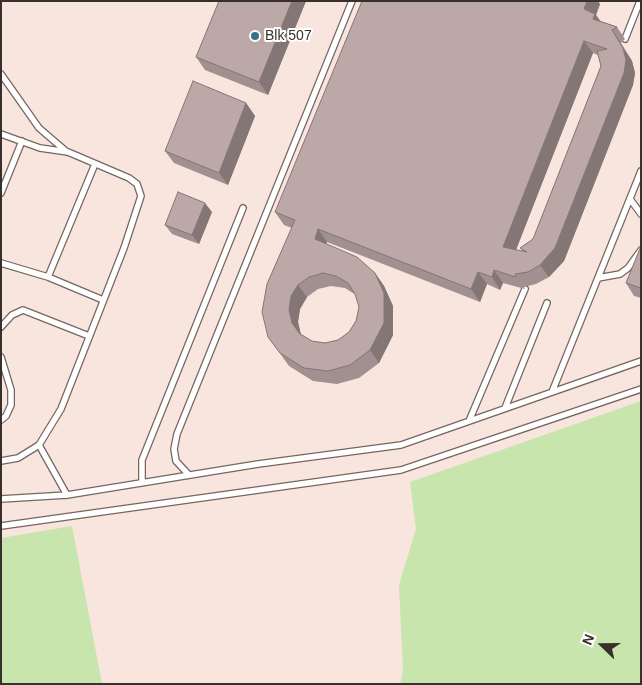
<!DOCTYPE html>
<style>
body{margin:0}
#map{position:relative;width:642px;height:685px;overflow:hidden;background:#f8e5de;font-family:Arial,sans-serif}
canvas{display:block}
.frame{position:absolute;inset:0;border:2px solid #37302d;pointer-events:none}
.north{position:absolute;left:577px;top:620px;width:50px;height:50px;-webkit-text-stroke:4px #fff;paint-order:stroke;rotate:292deg;font-size:14px;font-weight:700;line-height:20px;text-align:center;color:#37302d}
.north::after{content:'';display:block;margin:auto;width:18px;height:22px;background:#37302d;clip-path:polygon(50% 0,100% 100%,50% 72%,0 100%)}
</style>
<div id="map">
<canvas width="642" height="685"></canvas>
<div class="frame"></div>
<div class="north">N</div>
</div>
<script>
const ctx = document.querySelector('canvas').getContext('2d');
ctx.lineJoin = 'round';
function fillPath(path, color) {
  ctx.fillStyle = color;
  ctx.fill(path, 'evenodd');
}
function shape(rows) {
  const path = new Path2D();
  for (const r of rows) {
    path.moveTo(r[0], r[1]);
    for (let i = 2; i < r.length; i += 2) path.lineTo(r[i], r[i + 1]);
  }
  return path;
}
function trace(path, color, width, dash) {
  ctx.strokeStyle = color;
  ctx.lineWidth = width;
  ctx.lineCap = dash ? 'butt' : 'round';
  ctx.setLineDash(dash || []);
  ctx.stroke(path);
}
function write(font, color, halo, rows, align = 'center') {
  ctx.font = font + ' Arial,sans-serif';
  ctx.lineWidth = 4;
  ctx.setLineDash([]);
  ctx.textBaseline = 'middle';
  ctx.strokeStyle = halo;
  ctx.fillStyle = color;
  for (const [text, x, y, turn = 0] of rows) {
    ctx.save();
    ctx.translate(x, y);
    ctx.rotate((+turn || 0) * Math.PI / 180);
    ctx.textAlign = isNaN(turn) ? turn : align;
    if (halo) ctx.strokeText(text, 0, 0);
    ctx.fillText(text, 0, 0);
    ctx.restore();
  }
}
fillPath(shape([
 [641,401,641,684,400,684,403,671,399,585,416,529,410,482],
 [72,526,102,684,1,684,1,538]
]), '#c8e5ad');
const lane = shape([
 [625,39,640,1],
 [1,74,39,128,67,152],
 [1,134,40,148,68,152,129,178,137,184,141,196,124,248,61,409,39,445,18,458,1,461],
 [1,193,22,141],
 [630,199,641,214],
 [1,263,48,277,103,300],
 [48,277,95,164],
 [598,278,620,274,628,268,641,250],
 [1,327,12,315,23,310,89,336],
 [1,357,11,390,11,405,6,416,1,420],
 [552,392,641,171],
 [505,408,547,303],
 [469,421,525,289],
 [39,445,67,495],
 [189,475,176,461,174,449,177,434,352,1],
 [142,483,142,460,243,208],
 [1,499,67,495,258,464,401,445,641,361],
 [1,526,401,470,641,389]
]);
trace(lane, '#766660', 8);
trace(lane, '#fff', 5.5);
fillPath(shape([
 [219,1,306,1,268,95,205,70,196,57],
 [600,4,596,15,600,21,617,27,625,39,621,43,632,61,635,73,633,85,564,261,549,277,536,284,524,287,525,289,503,283,500,290,487,284,480,302,327,242,326,244,375,273,384,286,393,306,393,335,379,363,359,378,337,384,313,381,289,366,268,337,292,228,284,225,275,212],
 [593,53,598,55,601,66,533,239,520,248,523,251,516,250],
 [331,286,345,288,356,295,359,307,356,321,349,332,338,340,325,343,312,341,301,334,298,322,300,309,307,297,318,289],
 [246,103,255,116,228,185,174,163,165,151],
 [212,212,199,244,172,234,165,225],
 [641,246,641,298,634,296,626,283]
]), '#a19090');
fillPath(shape([
 [292,1,306,1,268,95,259,82],
 [587,1,598,1,600,4,596,15,604,26,602,32,584,9],
 [612,30,632,61,635,73,633,85,564,261,549,277,540,265],
 [584,41,593,53,512,260,503,247],
 [246,103,255,116,228,185,219,173],
 [205,203,212,212,199,244,192,235],
 [318,229,327,242,323,251,315,239],
 [494,270,503,283,500,290,492,277],
 [478,272,487,284,480,302,471,289],
 [375,273,384,286,393,306,393,335,379,363,370,350],
 [298,285,307,297,300,309,298,322,301,336,292,323,289,310,291,296]
]), '#837675');
const building = shape([
 [219,1,292,1,259,82,196,57,219,1],
 [362,1,587,1,584,9,595,14,593,19,617,27,612,30,623,48,626,60,624,73,555,248,540,265,528,272,515,274,516,277,494,270,492,277,478,272,471,289,318,229,315,239,357,257,375,273,384,293,384,323,370,350,350,365,328,371,304,368,280,353,268,337,262,312,267,284,295,220,275,212,362,1],
 [584,41,607,49,597,51,601,66,533,239,520,248,527,252,503,247,584,41],
 [323,273,336,276,348,283,355,294,359,307,356,321,349,332,338,340,325,343,312,341,300,334,292,323,289,310,291,296,298,285,309,277,323,273],
 [193,81,246,103,219,173,165,151,193,81],
 [178,192,205,203,192,235,165,225,178,192],
 [641,246,641,288,626,283,641,246]
]);
fillPath(building, '#bba8a7');
trace(building, '#837675', 1);
for (const [x, y, r, color] of [
 [255,36,5,"#367189"]
]) {
  const dot = new Path2D();
  dot.arc(x, y, r, 0, 2 * Math.PI);
  ctx.fillStyle = color;
  ctx.fill(dot);
  trace(dot, '#fff', 2);
}
write('14px', '#37302d', '#fff', [
 ["Blk 507",265,36]
], 'left');
</script>
